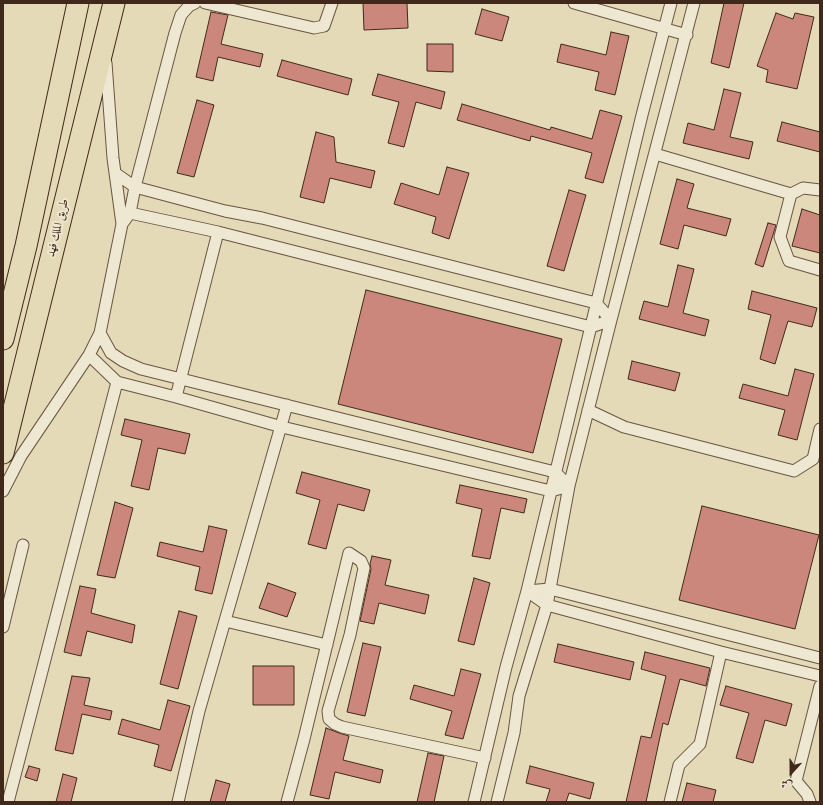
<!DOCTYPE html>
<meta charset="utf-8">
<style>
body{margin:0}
#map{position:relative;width:823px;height:805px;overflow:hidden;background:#e5dab8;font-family:Alegreya,Amiri,serif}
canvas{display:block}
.frame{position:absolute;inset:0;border:4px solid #40291b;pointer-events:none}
.north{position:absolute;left:771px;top:753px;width:40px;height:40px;-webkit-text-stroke:3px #eee7d1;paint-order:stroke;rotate:201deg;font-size:11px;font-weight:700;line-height:16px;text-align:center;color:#40291b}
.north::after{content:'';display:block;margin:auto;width:14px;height:18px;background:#40291b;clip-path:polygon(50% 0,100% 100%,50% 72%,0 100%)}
</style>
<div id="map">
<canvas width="823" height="805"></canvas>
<div class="frame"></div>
<div class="north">ش</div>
</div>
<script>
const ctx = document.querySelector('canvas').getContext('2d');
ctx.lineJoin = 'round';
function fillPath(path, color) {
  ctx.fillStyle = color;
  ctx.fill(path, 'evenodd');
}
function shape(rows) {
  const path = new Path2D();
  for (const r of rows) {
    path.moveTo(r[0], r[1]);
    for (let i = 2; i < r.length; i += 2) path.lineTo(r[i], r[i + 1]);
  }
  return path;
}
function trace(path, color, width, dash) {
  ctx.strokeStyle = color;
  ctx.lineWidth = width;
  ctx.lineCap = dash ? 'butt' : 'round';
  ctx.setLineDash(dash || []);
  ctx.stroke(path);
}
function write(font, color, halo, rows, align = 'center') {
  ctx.font = font + ' Alegreya,Amiri,serif';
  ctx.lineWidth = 3.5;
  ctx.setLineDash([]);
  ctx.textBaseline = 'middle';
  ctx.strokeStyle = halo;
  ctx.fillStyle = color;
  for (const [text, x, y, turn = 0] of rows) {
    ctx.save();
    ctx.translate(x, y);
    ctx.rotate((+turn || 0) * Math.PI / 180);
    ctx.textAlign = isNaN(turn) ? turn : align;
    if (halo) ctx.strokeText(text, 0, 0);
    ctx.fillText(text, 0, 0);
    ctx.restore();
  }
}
const building = shape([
 [363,3,407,3,408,28,364,30,363,3],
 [724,3,744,3,729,68,711,63,724,3],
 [482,9,509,17,502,41,475,34,482,9],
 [211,12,228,15,221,44,263,54,260,67,218,57,213,81,196,77,211,12],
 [776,13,793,19,795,13,814,17,797,89,766,82,768,70,757,66,776,13],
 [611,32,629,36,615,95,595,90,599,72,557,62,561,44,606,55,611,32],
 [427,44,453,44,453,72,427,71,427,44],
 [282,60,352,79,348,95,277,76,282,60],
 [378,74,445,92,441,109,416,102,404,147,388,143,399,102,372,95,378,74],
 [724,89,741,93,730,137,753,142,749,159,683,143,688,123,714,130,724,89],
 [197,100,214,105,194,177,177,173,197,100],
 [462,104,550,130,551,127,592,139,600,110,622,116,603,183,585,178,592,153,531,136,530,141,457,120,462,104],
 [782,122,820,132,820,152,777,141,782,122],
 [316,132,334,137,336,162,375,171,371,188,330,178,324,203,300,197,316,132],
 [447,167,469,173,449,239,432,233,436,217,394,204,401,183,439,195,447,167],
 [677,179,694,184,687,208,731,219,726,236,684,225,678,249,660,244,677,179],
 [569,190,586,195,564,271,547,266,569,190],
 [802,209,820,215,820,253,792,246,802,209],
 [768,223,776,225,763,267,755,264,768,223],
 [678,265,694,269,683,313,709,320,705,336,639,319,644,301,668,307,678,265],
 [366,290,562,339,533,453,338,404,366,290],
 [752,291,817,308,812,327,788,321,775,364,760,359,771,315,748,309,752,291],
 [632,361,680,373,675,391,628,379,632,361],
 [795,369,814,374,797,440,778,435,785,410,739,398,743,384,788,396,795,369],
 [125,419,190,434,185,454,158,448,149,490,131,486,142,440,121,435,125,419],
 [302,472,370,490,364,511,338,504,326,549,308,544,320,500,296,493,302,472],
 [460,485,527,499,524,513,501,508,490,559,472,556,482,509,456,503,460,485],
 [115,502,133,508,115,578,97,575,115,502],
 [702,506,819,535,795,629,679,600,702,506],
 [209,526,227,530,212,594,195,590,200,567,157,556,160,542,203,552,209,526],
 [372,556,391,560,385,585,429,595,425,614,379,603,374,624,360,621,371,569,370,564,372,556],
 [474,578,490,583,474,645,458,641,474,578],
 [268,583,296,593,287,617,259,608,268,583],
 [80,586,96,589,91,613,135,625,132,643,87,631,81,656,64,652,80,586],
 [179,611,197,616,178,689,160,684,179,611],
 [363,643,381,647,365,716,347,712,363,643],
 [558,644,634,662,630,680,554,662,558,644],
 [645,652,710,668,706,686,680,679,668,725,663,723,646,802,626,802,641,736,651,738,666,676,641,669,645,652],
 [253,666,294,666,294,705,253,705,253,666],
 [461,669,481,674,463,739,445,735,452,711,410,699,414,685,454,696,461,669],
 [72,676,90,678,84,705,112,711,110,720,82,714,73,754,55,750,72,676],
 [726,686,792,704,786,726,765,720,753,763,736,758,749,713,720,705,726,686],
 [168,700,190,706,171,771,154,766,159,745,118,734,122,719,160,730,168,700],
 [326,728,339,733,349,736,343,760,383,770,380,783,335,772,329,799,310,795,326,728],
 [428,753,444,756,434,802,417,802,428,753],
 [29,766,40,769,37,781,25,777,29,766],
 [530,766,594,783,590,799,569,793,566,802,546,802,550,789,526,783,530,766],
 [63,774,77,778,71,802,56,802,63,774],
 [216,780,230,784,225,802,210,802,216,780],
 [687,783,716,790,713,802,682,802,687,783]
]);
fillPath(building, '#cc877c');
trace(building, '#40291b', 1);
const minor = shape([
 [205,3,314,28,324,26,332,3],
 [574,3,687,35],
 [655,154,791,194,803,188,820,190],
 [115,173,135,187,225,211,262,218,596,303,611,320,591,327,218,232,130,213,122,224],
 [791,194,780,237,789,261,820,270],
 [130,213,135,187,175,33,181,15,189,6,195,3],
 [89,355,117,382,176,397,282,427,551,491,569,486,555,472,141,369,123,361,111,353,100,333],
 [176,397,218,232],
 [588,410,624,427,794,471,813,459,820,429],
 [3,491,21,456,89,355,100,333,122,224,113,158,106,63],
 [527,591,547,605,721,652,820,676],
 [527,591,550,589,820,658],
 [225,621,327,645],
 [3,627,23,545],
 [8,802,117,382],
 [178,802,199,711,287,405],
 [287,802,304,739,349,553,361,561,364,568,350,635,328,711,329,719,335,724,342,727,485,758],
 [474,802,506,667,527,591,642,115,671,3],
 [497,802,514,733,519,696,547,605,569,486,611,320,694,3],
 [670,802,679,765,700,744,721,652],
 [810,802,807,794,796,781,820,686]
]);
const motorway = shape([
 [3,339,26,246,78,3],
 [3,453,114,3]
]);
trace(minor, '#695542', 13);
trace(motorway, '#40291b', 23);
trace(minor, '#eee7d1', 11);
trace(motorway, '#e5dab8', 21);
write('12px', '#40291b', '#eee7d1', [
 ["طريق الملك فهد",58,228,-76]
]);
</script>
